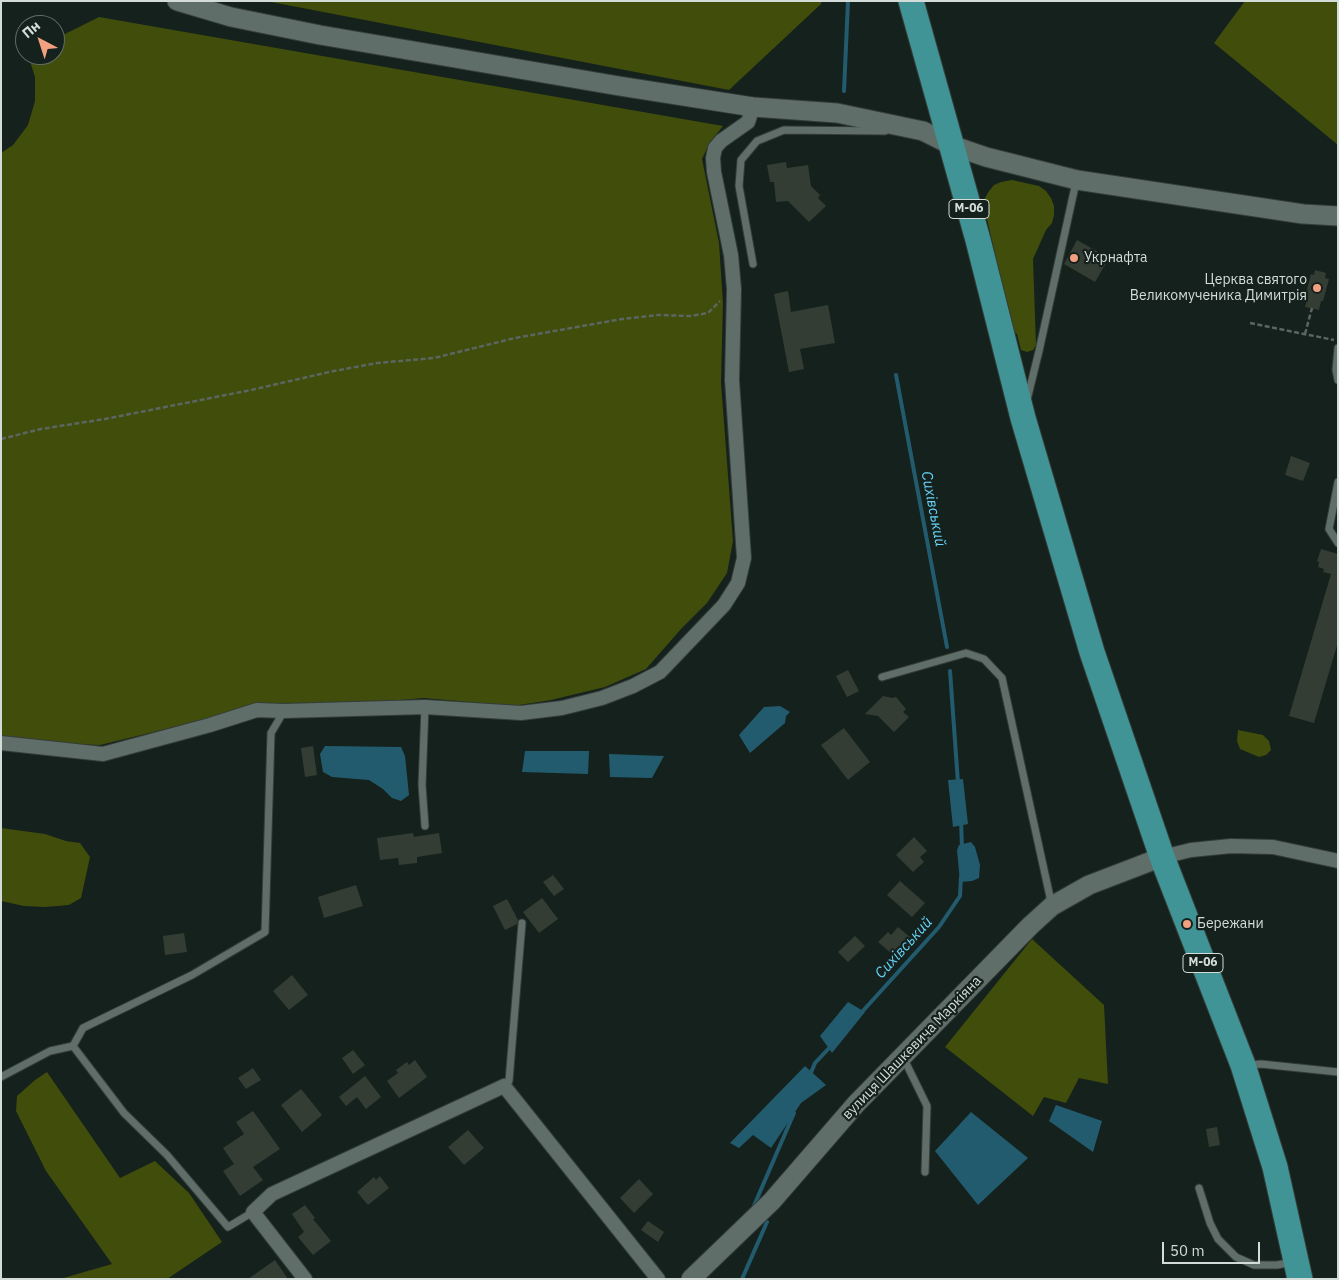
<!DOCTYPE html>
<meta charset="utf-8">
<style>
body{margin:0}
#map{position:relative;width:1339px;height:1280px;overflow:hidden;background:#15211d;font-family:"IBM Plex Sans",sans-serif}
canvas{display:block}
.frame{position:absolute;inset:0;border:2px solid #d4dcd9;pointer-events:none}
.north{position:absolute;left:15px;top:15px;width:50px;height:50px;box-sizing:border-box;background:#15211d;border:1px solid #616c68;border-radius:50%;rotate:320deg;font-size:14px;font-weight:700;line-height:20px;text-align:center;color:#d4dcd9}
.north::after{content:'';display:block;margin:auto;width:18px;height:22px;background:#f2a07f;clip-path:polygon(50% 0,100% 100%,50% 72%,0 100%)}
.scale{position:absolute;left:1162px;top:1242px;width:98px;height:22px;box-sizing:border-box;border:2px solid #d4dcd9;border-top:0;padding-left:6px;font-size:15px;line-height:18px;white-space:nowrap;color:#d4dcd9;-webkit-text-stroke:4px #15211d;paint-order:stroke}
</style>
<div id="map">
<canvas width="1339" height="1280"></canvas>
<div class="frame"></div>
<div class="north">Пн</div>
<div class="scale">50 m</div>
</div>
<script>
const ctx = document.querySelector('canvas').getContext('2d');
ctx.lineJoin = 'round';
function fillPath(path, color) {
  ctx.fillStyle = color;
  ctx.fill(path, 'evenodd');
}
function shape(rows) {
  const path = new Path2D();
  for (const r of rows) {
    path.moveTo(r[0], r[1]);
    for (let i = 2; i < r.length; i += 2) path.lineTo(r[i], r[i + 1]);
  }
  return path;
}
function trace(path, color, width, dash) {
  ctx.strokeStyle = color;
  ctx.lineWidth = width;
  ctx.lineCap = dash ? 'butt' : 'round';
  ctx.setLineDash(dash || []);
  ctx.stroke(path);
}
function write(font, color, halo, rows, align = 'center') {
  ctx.font = font + ' "IBM Plex Sans",sans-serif';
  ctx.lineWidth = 4.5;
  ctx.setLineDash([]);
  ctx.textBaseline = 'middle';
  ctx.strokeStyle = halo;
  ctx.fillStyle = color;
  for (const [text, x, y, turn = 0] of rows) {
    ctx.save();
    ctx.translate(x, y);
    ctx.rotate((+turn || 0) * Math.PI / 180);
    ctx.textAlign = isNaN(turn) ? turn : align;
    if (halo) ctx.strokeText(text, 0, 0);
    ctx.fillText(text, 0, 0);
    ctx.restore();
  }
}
fillPath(shape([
 [266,1,822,1,821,4,729,90],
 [1245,1,1338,1,1338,145,1214,43],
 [99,17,723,126,710,142,702,159,719,243,723,303,721,383,733,541,727,573,707,603,681,629,646,669,605,687,551,700,513,706,424,698,352,704,257,707,100,745,1,742,1,153,13,145,28,125,35,101,35,77,28,55,55,55,55,39],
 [1012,180,1039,186,1046,191,1051,198,1054,206,1054,215,1052,223,1046,230,1033,259,1036,345,1033,350,1027,352,1021,350,1017,334,1012,330,984,205,985,198,989,191,994,185,1001,182],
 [1238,730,1263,735,1269,741,1271,750,1266,755,1259,757,1240,749,1237,741],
 [1,828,45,834,66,841,80,843,90,857,81,898,69,905,45,907,24,906,1,901],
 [1032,939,1104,1005,1108,1084,1079,1078,1066,1103,1044,1097,1033,1116,945,1047],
 [47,1072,120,1178,155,1161,189,1193,222,1242,167,1279,60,1279,112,1264,46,1171,16,1111,17,1096,35,1080]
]), '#414d0a');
fillPath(shape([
 [780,706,790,712,786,716,785,723,750,753,739,735,764,707],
 [325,746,401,747,405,756,409,795,401,801,392,798,383,789,369,780,332,777,323,772,320,754],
 [525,751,589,751,588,774,522,772],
 [609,754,664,756,652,778,610,777],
 [963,779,968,824,953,827,948,780],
 [971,842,975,847,980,865,979,878,972,881,960,882,957,850,959,845],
 [848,1002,865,1012,832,1053,820,1036],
 [805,1066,826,1085,801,1103,771,1148,753,1135,739,1148,730,1143],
 [1056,1105,1102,1121,1093,1152,1049,1121],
 [971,1112,1028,1158,978,1205,935,1151]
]), '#235b6e');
trace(shape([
 [844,91,848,1],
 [896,375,947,647],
 [950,671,958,783],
 [961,820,962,848],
 [861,1013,939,927,960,896,961,877],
 [810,1075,815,1063,831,1046],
 [753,1208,794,1113],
 [742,1279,767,1222]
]), '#235b6e', 4);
fillPath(shape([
 [786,162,787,168,808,165,811,186,820,195,818,198,826,206,809,222,788,201,776,202,774,182,770,182,767,165],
 [1077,240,1109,258,1095,282,1064,264],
 [1315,270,1326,273,1325,278,1329,279,1323,301,1321,301,1319,310,1305,307,1308,297,1305,297,1311,274,1314,275],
 [788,291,791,312,828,305,835,343,800,349,804,369,789,372,774,294],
 [1291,456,1310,463,1303,481,1285,475],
 [1321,549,1338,554,1338,642,1314,723,1289,716,1331,574,1323,572,1324,569,1318,567,1319,562,1317,561],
 [848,670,859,691,847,697,836,676],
 [883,696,892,698,896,697,906,709,903,712,909,717,894,732,878,716,865,714],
 [844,728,870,762,848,780,821,745],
 [313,746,317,775,305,777,301,748],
 [413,833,414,837,439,833,442,853,417,857,417,863,399,865,398,858,380,860,377,838],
 [914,837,927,851,920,857,924,862,913,872,896,855],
 [553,875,564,889,554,896,543,882],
 [900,881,925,903,912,917,887,895],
 [356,885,363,906,324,918,318,897],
 [542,898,558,919,539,933,523,912],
 [507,899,518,920,517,924,505,930,493,906],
 [898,927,916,942,906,954,905,953,899,960,878,942,888,932,891,935],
 [184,933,187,952,165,955,163,936],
 [855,936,865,946,848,962,838,952],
 [292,975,308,995,289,1010,273,991],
 [353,1050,365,1065,353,1074,342,1058],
 [415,1060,427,1077,399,1098,387,1081,398,1073,396,1070,407,1062,409,1065],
 [253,1068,261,1080,246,1089,238,1078],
 [365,1076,381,1097,366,1109,357,1097,346,1106,339,1097],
 [301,1089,322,1115,302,1132,281,1105],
 [253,1111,280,1149,253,1167,263,1180,240,1196,223,1171,234,1164,223,1148,244,1134,236,1122],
 [1217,1127,1220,1145,1209,1147,1206,1129],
 [468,1130,484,1148,464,1165,448,1147],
 [380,1176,389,1188,368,1205,357,1192,374,1177,376,1180],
 [639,1179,653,1194,634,1213,620,1198],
 [305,1205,315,1218,313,1219,331,1241,313,1255,298,1237,304,1232,292,1214],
 [648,1221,664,1232,658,1242,641,1230],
 [275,1260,288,1279,248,1279]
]), '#343d34');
const lane = shape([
 [753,264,739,186,741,160,757,141,784,130,885,131],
 [1338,348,1336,370,1338,380],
 [1027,400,1039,351,1076,182],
 [1338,482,1329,529,1338,543],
 [882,677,966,653,984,659,1002,678,1052,906],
 [425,826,422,785,425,707],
 [73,1046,124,1113,167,1155,228,1227,253,1212],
 [903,1057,927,1106,925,1172],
 [1249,1065,1261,1064,1338,1072],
 [1,1077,50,1051,73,1046,83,1028,192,975,265,932,271,733,284,711],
 [504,1086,509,1081,522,923],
 [1199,1188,1210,1223,1218,1239,1236,1257,1254,1265,1277,1265,1293,1262]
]);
const street = shape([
 [1,743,103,754,210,725,257,710,284,711,425,707,521,713,562,708,602,698,633,686,660,672,724,605,738,583,744,558,732,380,734,289,731,255,714,172,713,158,715,148,721,141,748,122,753,107],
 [1162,857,1191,850,1231,846,1273,847,1338,861],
 [305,1279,253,1212,272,1194,504,1086,658,1279]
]);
const secondary = shape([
 [177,1,231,17,320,35,619,86,753,107,837,113,923,131,951,145,986,157,1077,180,1303,214,1338,216],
 [691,1279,772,1201,856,1104,1030,926,1052,906,1089,885,1162,857]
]);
const highway = shape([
 [911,1,978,240,1023,418,1092,652,1162,857,1243,1065,1275,1167,1300,1279]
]);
trace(lane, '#343d3a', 9);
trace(street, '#343d3a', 16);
trace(secondary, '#343d3a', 21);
trace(highway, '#343d3a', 27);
trace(shape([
 [1250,323,1334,340],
 [1305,334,1312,308],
 [1,439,41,429,105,419,251,390,329,372,377,363,434,358,515,338,622,319,659,315,690,316,708,313,720,301]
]), '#5b6662', 2.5, [5, 2.5]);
trace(lane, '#606e69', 7);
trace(street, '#606e69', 14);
trace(secondary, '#606e69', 19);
trace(highway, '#419496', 25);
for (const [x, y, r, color] of [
 [1074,258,5,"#f2a07f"],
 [1317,288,5,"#f2a07f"],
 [1187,924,5,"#f2a07f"]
]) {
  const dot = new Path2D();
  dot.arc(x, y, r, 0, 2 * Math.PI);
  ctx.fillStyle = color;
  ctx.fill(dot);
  trace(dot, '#15211d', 2);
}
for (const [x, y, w] of [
 [969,209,40],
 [1203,963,40]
]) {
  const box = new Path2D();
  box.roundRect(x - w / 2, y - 9.5, w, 19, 4);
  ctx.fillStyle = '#15211d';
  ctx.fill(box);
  trace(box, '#d4dcd9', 1);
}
write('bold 12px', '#d4dcd9', null, [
 ["М-06",969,209],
 ["М-06",1203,963]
]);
write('14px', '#d4dcd9', '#15211d', [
 ["Укрнафта",1084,258],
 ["Церква святого",1307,280,"right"],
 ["Великомученика Димитрія",1307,296,"right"],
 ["Бережани",1197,924]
], 'left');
write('14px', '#d4dcd9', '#15211d', [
 ["вулиця Шашкевича Маркіяна",912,1048,-46]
]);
write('italic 15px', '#66d2f8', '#15211d', [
 ["Сихівський",933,509,79],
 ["Сихівський",904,948,-48]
]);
</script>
